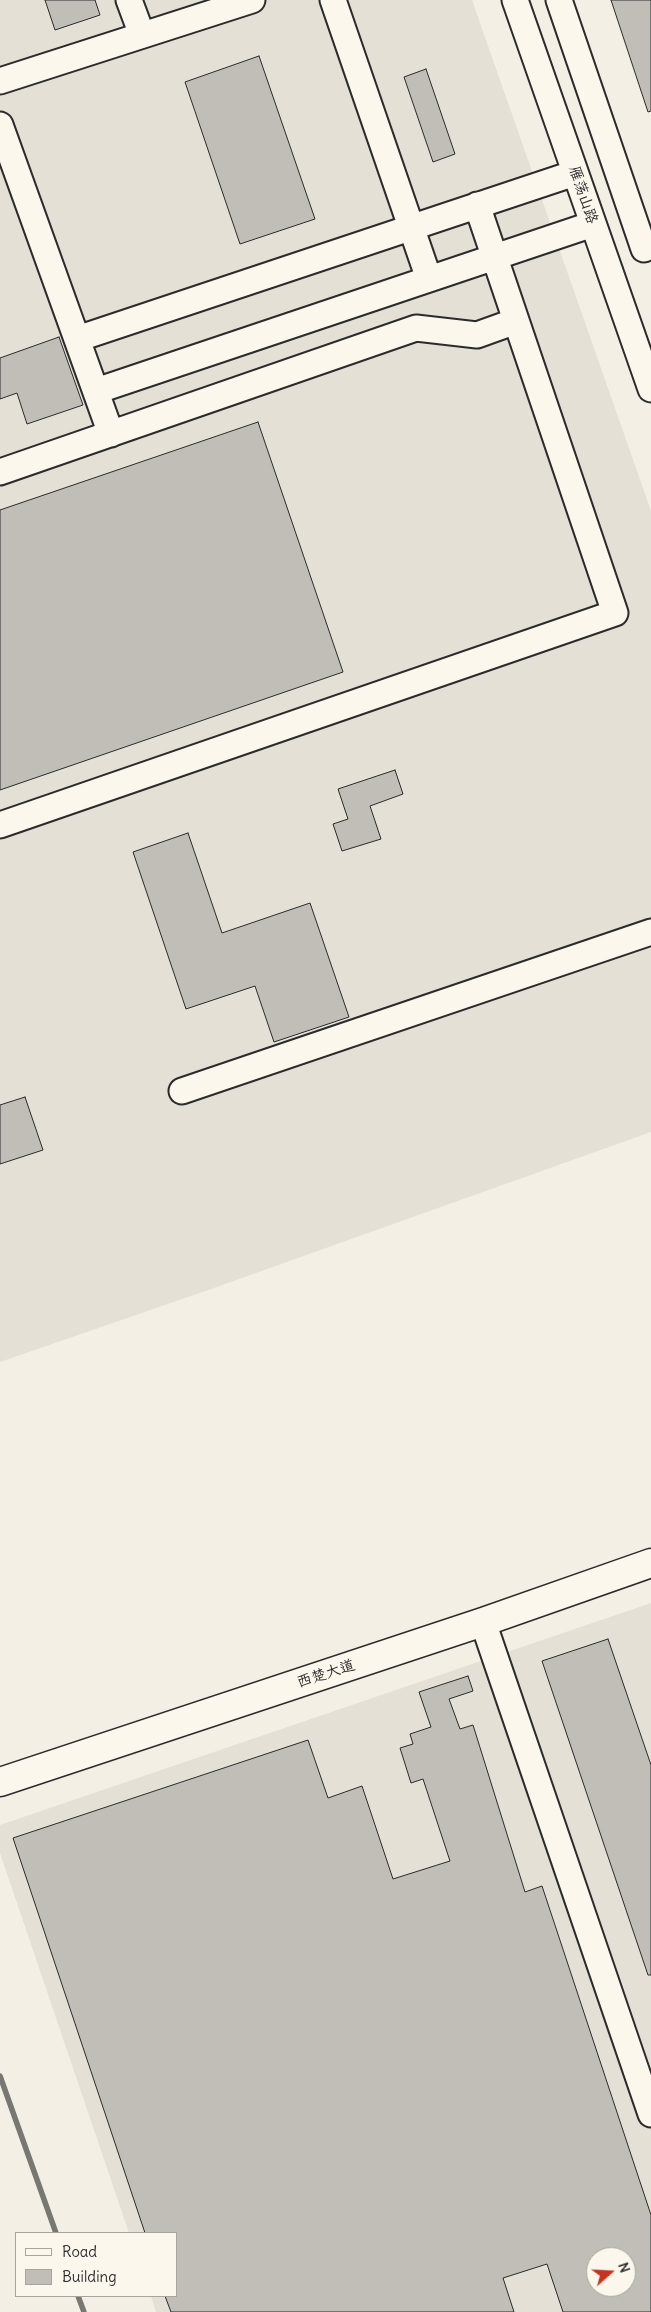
<!DOCTYPE html>
<meta charset="utf-8">
<style>
body{margin:0}
#map{position:relative;width:651px;height:2312px;overflow:hidden;background:#f3efe4;font-family:Delius,sans-serif}
canvas{display:block}
.legend{position:absolute;left:15px;top:2232px;width:162px;height:65px;box-sizing:border-box;background:#fbf7ec;border:1px solid #a8a59f;margin:0;padding:6px 9px;list-style:none;font-size:15px;color:#2b2b2b}
.legend li{display:flex;align-items:center;gap:10px;height:25px}
.legend b{width:25px;border:1px solid #a8a59f}
.north{position:absolute;left:586px;top:2247px;width:50px;height:50px;box-sizing:border-box;background:#fbf7ec;border:1px solid #a8a59f;border-radius:50%;rotate:71deg;font-size:14px;font-weight:700;line-height:20px;text-align:center;color:#2b2b2b}
.north::after{content:'';display:block;margin:auto;width:18px;height:22px;background:#c8321e;clip-path:polygon(50% 0,100% 100%,50% 72%,0 100%)}
</style>
<div id="map">
<canvas width="651" height="2312"></canvas>
<ul class="legend">
<li><b style="height:6px;background:#fbf7ec"></b>Road</li>
<li><b style="height:14px;background:#c0beb6"></b>Building</li>
</ul>
<div class="north">N</div>
</div>
<script>
const ctx = document.querySelector('canvas').getContext('2d');
ctx.lineJoin = 'round';
function fillPath(path, color) {
  ctx.fillStyle = color;
  ctx.fill(path, 'evenodd');
}
function shape(rows) {
  const path = new Path2D();
  for (const r of rows) {
    path.moveTo(r[0], r[1]);
    for (let i = 2; i < r.length; i += 2) path.lineTo(r[i], r[i + 1]);
  }
  return path;
}
function trace(path, color, width, dash) {
  ctx.strokeStyle = color;
  ctx.lineWidth = width;
  ctx.lineCap = dash ? 'butt' : 'round';
  ctx.setLineDash(dash || []);
  ctx.stroke(path);
}
function write(font, color, halo, rows, align = 'center') {
  ctx.font = font + ' Delius,"LXGW WenKai TC",sans-serif';
  ctx.lineWidth = 4;
  ctx.setLineDash([]);
  ctx.textBaseline = 'middle';
  ctx.strokeStyle = halo;
  ctx.fillStyle = color;
  for (const [text, x, y, turn = 0] of rows) {
    ctx.save();
    ctx.translate(x, y);
    ctx.rotate((+turn || 0) * Math.PI / 180);
    ctx.textAlign = isNaN(turn) ? turn : align;
    if (halo) ctx.strokeText(text, 0, 0);
    ctx.fillText(text, 0, 0);
    ctx.restore();
  }
}
fillPath(shape([
 [0,0,472,0,651,511,651,1132,214,1288,0,1362],
 [651,1603,651,2312,156,2312,151,2296,176,2296,176,2233,129,2233,0,1853,0,1825],
 [596,2257,626,2257,626,2287,596,2287]
]), '#e4e0d6');
trace(shape([
 [0,2076,56,2233],
 [78,2296,84,2312]
]), '#787772', 5.5);
const building = shape([
 [45,0,95,0,100,15,55,30,45,0],
 [611,0,651,0,651,111,648,112,611,0],
 [259,56,315,219,240,244,185,82,259,56],
 [426,69,455,154,433,162,404,77,426,69],
 [59,337,83,405,27,424,17,393,0,399,0,358,59,337],
 [258,422,343,672,0,790,0,510,258,422],
 [395,770,403,794,370,806,381,839,342,851,333,824,348,819,338,789,395,770],
 [188,833,222,933,310,903,349,1017,274,1042,255,986,186,1009,133,852,188,833],
 [25,1097,43,1150,0,1164,0,1105,25,1097],
 [608,1639,651,1765,651,1975,648,1975,542,1661,608,1639],
 [468,1676,473,1691,449,1699,460,1729,473,1725,525,1892,542,1886,651,2215,651,2312,563,2312,547,2264,503,2278,514,2312,171,2312,165,2296,176,2296,176,2233,145,2233,13,1838,308,1740,328,1798,362,1786,393,1879,450,1861,423,1779,411,1783,400,1748,413,1744,410,1734,431,1727,419,1692,468,1676],
 [596,2257,626,2257,626,2287,596,2287,596,2257]
]);
fillPath(building, '#c0beb6');
trace(building, '#2b2b2b', 1);
const minor = shape([
 [129,0,142,35],
 [333,0,429,279],
 [515,0,651,389],
 [559,0,644,249],
 [0,81,252,0],
 [0,125,111,434],
 [77,339,575,173],
 [96,391,593,224],
 [0,472,416,328,477,335,516,321],
 [0,825,615,613,477,205],
 [182,1091,651,932],
 [483,1622,651,2114]
]);
const major = shape([
 [0,1782,483,1622,651,1563]
]);
trace(minor, '#2b2b2b', 29);
trace(major, '#2b2b2b', 31);
trace(minor, '#fbf7ec', 25);
trace(major, '#fbf7ec', 28);
write('15px', '#2b2b2b', '#fbf7ec', [
 ["雁荡山路",583,195,71],
 ["西楚大道",326,1674,-18]
]);
</script>
